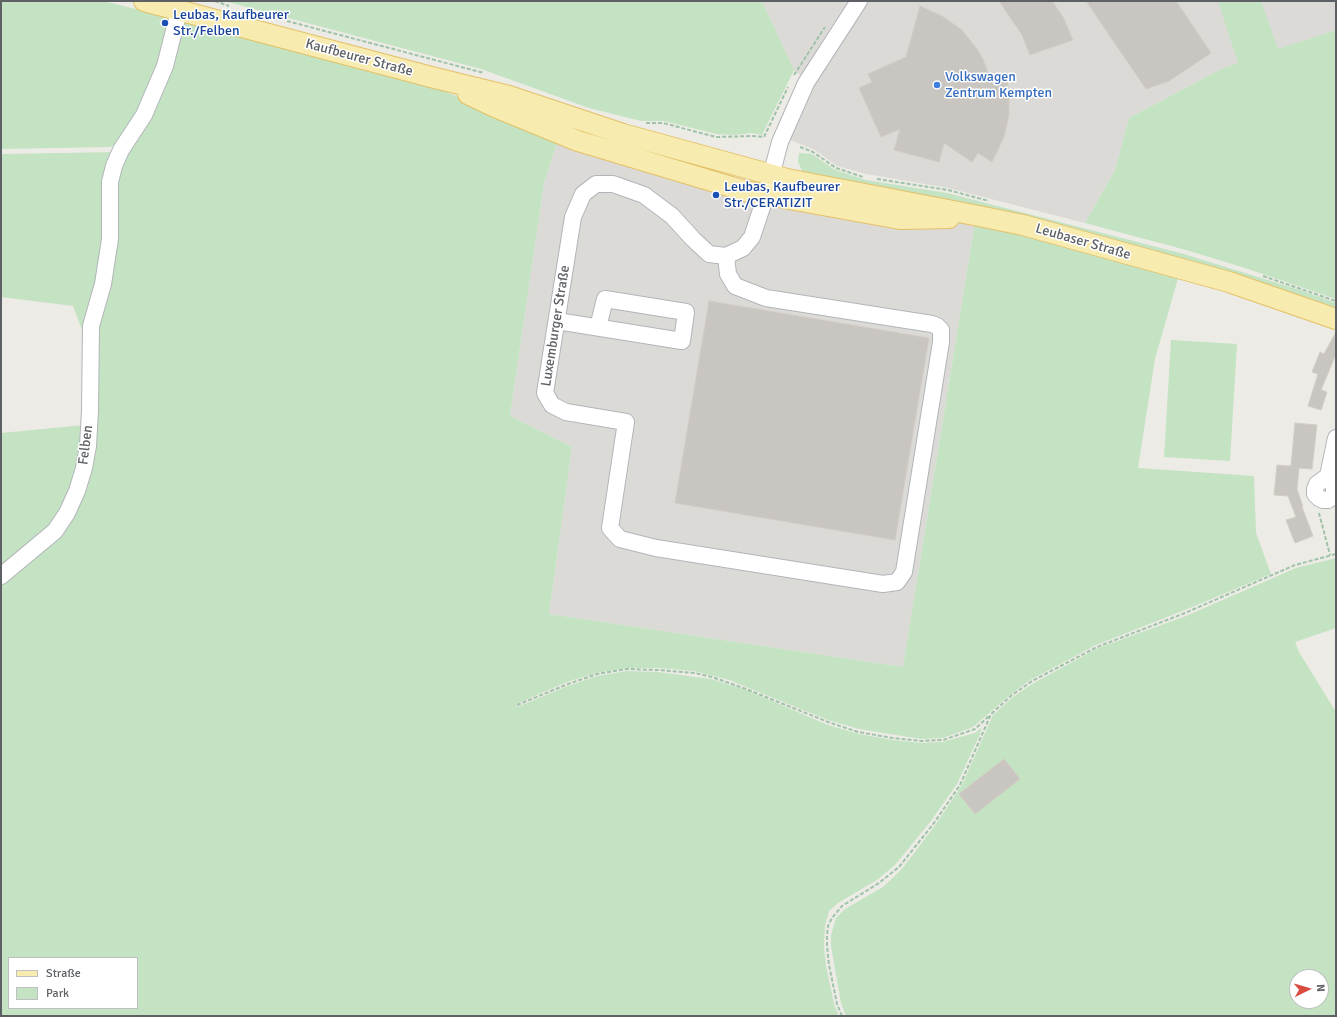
<!DOCTYPE html>
<meta charset="utf-8">
<style>
body{margin:0}
#map{position:relative;width:1337px;height:1017px;overflow:hidden;background:#edebe5;font-family:Signika,sans-serif}
canvas{display:block}
.frame{position:absolute;inset:0;border:2px solid #5d6064;pointer-events:none}
.legend{position:absolute;left:8px;top:957px;width:130px;height:52px;box-sizing:border-box;background:#fff;border:1px solid #bebfc1;margin:0;padding:5px 7px;list-style:none;font-size:12px;color:#5d6064}
.legend li{display:flex;align-items:center;gap:8px;height:20px}
.legend b{width:20px;border:1px solid #bebfc1}
.north{position:absolute;left:1289px;top:969px;width:40px;height:40px;box-sizing:border-box;background:#fff;border:1px solid #bebfc1;border-radius:50%;rotate:85deg;font-size:11px;font-weight:700;line-height:16px;text-align:center;color:#5d6064}
.north::after{content:'';display:block;margin:auto;width:14px;height:18px;background:#d94b3f;clip-path:polygon(50% 0,100% 100%,50% 72%,0 100%)}
</style>
<div id="map">
<canvas width="1337" height="1017"></canvas>
<div class="frame"></div>
<ul class="legend">
<li><b style="height:5px;background:#f7ebb0"></b>Straße</li>
<li><b style="height:11px;background:#c4e3c3"></b>Park</li>
</ul>
<div class="north">N</div>
</div>
<script>
const ctx = document.querySelector('canvas').getContext('2d');
ctx.lineJoin = 'round';
function fillPath(path, color) {
  ctx.fillStyle = color;
  ctx.fill(path, 'evenodd');
}
function shape(rows) {
  const path = new Path2D();
  for (const r of rows) {
    path.moveTo(r[0], r[1]);
    for (let i = 2; i < r.length; i += 2) path.lineTo(r[i], r[i + 1]);
  }
  return path;
}
function trace(path, color, width, dash) {
  ctx.strokeStyle = color;
  ctx.lineWidth = width;
  ctx.lineCap = dash ? 'butt' : 'round';
  ctx.setLineDash(dash || []);
  ctx.stroke(path);
}
function write(font, color, halo, rows, align = 'center') {
  ctx.font = font + ' Signika,sans-serif';
  ctx.lineWidth = 3;
  ctx.setLineDash([]);
  ctx.textBaseline = 'middle';
  ctx.strokeStyle = halo;
  ctx.fillStyle = color;
  for (const [text, x, y, turn = 0] of rows) {
    ctx.save();
    ctx.translate(x, y);
    ctx.rotate((+turn || 0) * Math.PI / 180);
    ctx.textAlign = isNaN(turn) ? turn : align;
    if (halo) ctx.strokeText(text, 0, 0);
    ctx.fillText(text, 0, 0);
    ctx.restore();
  }
}
fillPath(shape([
 [762,1,1336,1,1336,30,1221,69,1129,118,1115,170,1085,223,948,188,866,174,837,166,815,150,788,139,793,125,814,86,794,70],
 [558,140,761,198,943,222,975,222,903,667,549,614,572,447,510,416,544,183]
]), '#dcdad7');
fillPath(shape([
 [1,1,103,1,173,18,142,114,113,146,110,147,1,149],
 [224,1,762,1,794,70,762,135,752,133,735,135,716,134,664,121,641,121,589,108,481,69],
 [1218,1,1261,1,1278,49,1336,30,1336,299,1245,268,1186,250,1085,223,1115,170,1129,118,1221,69,1238,63],
 [180,20,434,87,493,111,558,140,544,183,510,416,572,447,549,614,903,667,975,222,1179,275,1155,359,1138,468,1254,476,1256,533,1271,574,1185,610,1096,645,1030,680,1011,694,973,727,943,738,921,739,859,729,828,720,729,680,694,671,658,668,627,668,596,673,567,682,516,704,517,707,568,686,597,676,627,671,658,672,711,679,746,690,828,725,859,734,893,740,921,743,942,742,975,733,982,727,980,734,957,784,931,821,895,865,877,880,838,903,829,911,825,926,824,947,826,966,834,1004,839,1016,1,1016,1,582,81,492,85,338,73,306,1,297,1,154,119,152],
 [9,958,137,958,137,1008,9,1008],
 [799,153,812,154,835,170,866,180,947,193,1184,254,1303,291,1336,303,1336,312,804,175,798,162],
 [1171,340,1237,344,1230,461,1164,457],
 [84,425,74,489,51,529,1,571,1,433],
 [1336,558,1336,628,1295,642,1299,652,1336,712,1336,1016,846,1016,841,1003,831,946,831,935,836,918,845,909,883,887,902,869,936,824,962,785,993,715,1013,697,1032,684,1098,648,1186,616,1296,568],
 [1297,977,1321,977,1321,1001,1297,1001]
]), '#c4e3c3');
const building = shape([
 [999,1,1052,1,1063,17,1073,40,1030,55,1022,35,999,1],
 [1086,1,1176,1,1211,53,1169,81,1146,89,1086,1],
 [920,6,942,16,962,30,977,49,983,59,991,82,1007,79,1009,99,1009,115,1004,137,992,162,978,153,972,162,944,143,939,162,894,150,900,129,881,137,859,88,872,82,868,74,906,57,920,6],
 [709,301,929,338,895,540,675,503,709,301],
 [1336,332,1336,354,1321,390,1327,392,1321,410,1308,406,1318,374,1312,372,1320,352,1324,354,1336,332],
 [1295,423,1317,425,1312,469,1299,468,1297,489,1303,507,1302,507,1313,536,1295,543,1286,520,1296,517,1288,496,1274,495,1277,465,1291,466,1295,423],
 [1004,759,1020,779,975,814,959,794,1004,759]
]);
fillPath(building, '#c9c6c2');
trace(building, '#d2cdc4', 1);
const minor = shape([
 [726,256,728,274,735,286,766,298,932,324,937,326,941,330,941,342,904,572,897,582,883,584,656,548,620,539,610,528,626,422,566,412,552,405,545,393,573,217,583,194,596,184,613,184,644,195,672,216,693,239,709,254,726,256,743,248,752,237,766,195,780,142,806,83,859,1],
 [557,321,682,341,686,312,605,299,598,327],
 [1328,476,1317,484,1315,489,1315,494,1319,498,1323,500,1328,500,1332,497,1334,492,1334,487,1328,476,1336,438],
 [1,576,55,531,67,513,77,491,84,468,88,446,90,411,91,326,103,284,110,239,110,182,114,166,121,150,144,115,165,66,179,11]
]);
const major = shape([
 [144,1,435,78,509,96,623,134,787,179,974,215,1023,225,1229,282,1336,319],
 [468,94,495,107,578,141,745,191,900,219,949,218]
]);
trace(minor, '#b2b5b8', 18);
trace(major, '#e4c167', 22);
trace(shape([
 [215,1,229,6],
 [287,21,484,73],
 [794,75,825,27],
 [646,123,663,123,716,137,752,136,764,137,788,87],
 [800,147,813,152,836,168,863,177],
 [877,179,948,190,989,201],
 [1263,276,1336,301],
 [1319,513,1330,555],
 [517,705,568,684,597,674,627,669,658,670,695,673,712,677,746,689,828,722,858,732,893,738,921,741,943,740,975,729,990,715],
 [842,1016,837,1004,829,965,827,946,827,935,828,926,832,918,842,906,879,883,899,867,934,823,960,785,991,714,1012,695,1032,681,1097,647,1185,613,1295,565,1336,554]
]), '#9ec3a8', 2, [4, 2]);
trace(minor, '#fff', 16);
trace(major, '#f7ebb0', 20);
for (const [x, y, r, color] of [
 [165,23,4,"#1a4fb4"],
 [937,85,4,"#3f7fe0"],
 [716,195,4,"#1a4fb4"]
]) {
  const dot = new Path2D();
  dot.arc(x, y, r, 0, 2 * Math.PI);
  ctx.fillStyle = color;
  ctx.fill(dot);
  trace(dot, '#fff', 1.5);
}
write('14px', '#164399', '#fff', [
 ["Leubas, Kaufbeurer",173,15],
 ["Str./Felben",173,31],
 ["Leubas, Kaufbeurer",724,187],
 ["Str./CERATIZIT",724,203]
], 'left');
write('14px', '#5d6064', '#fff', [
 ["Kaufbeurer Straße",359,58,15],
 ["Leubaser Straße",1083,242,16],
 ["Luxemburger Straße",556,326,-81],
 ["Felben",86,445,-83]
]);
write('14px', '#366cbe', '#fff', [
 ["Volkswagen",945,77],
 ["Zentrum Kempten",945,93]
], 'left');
</script>
